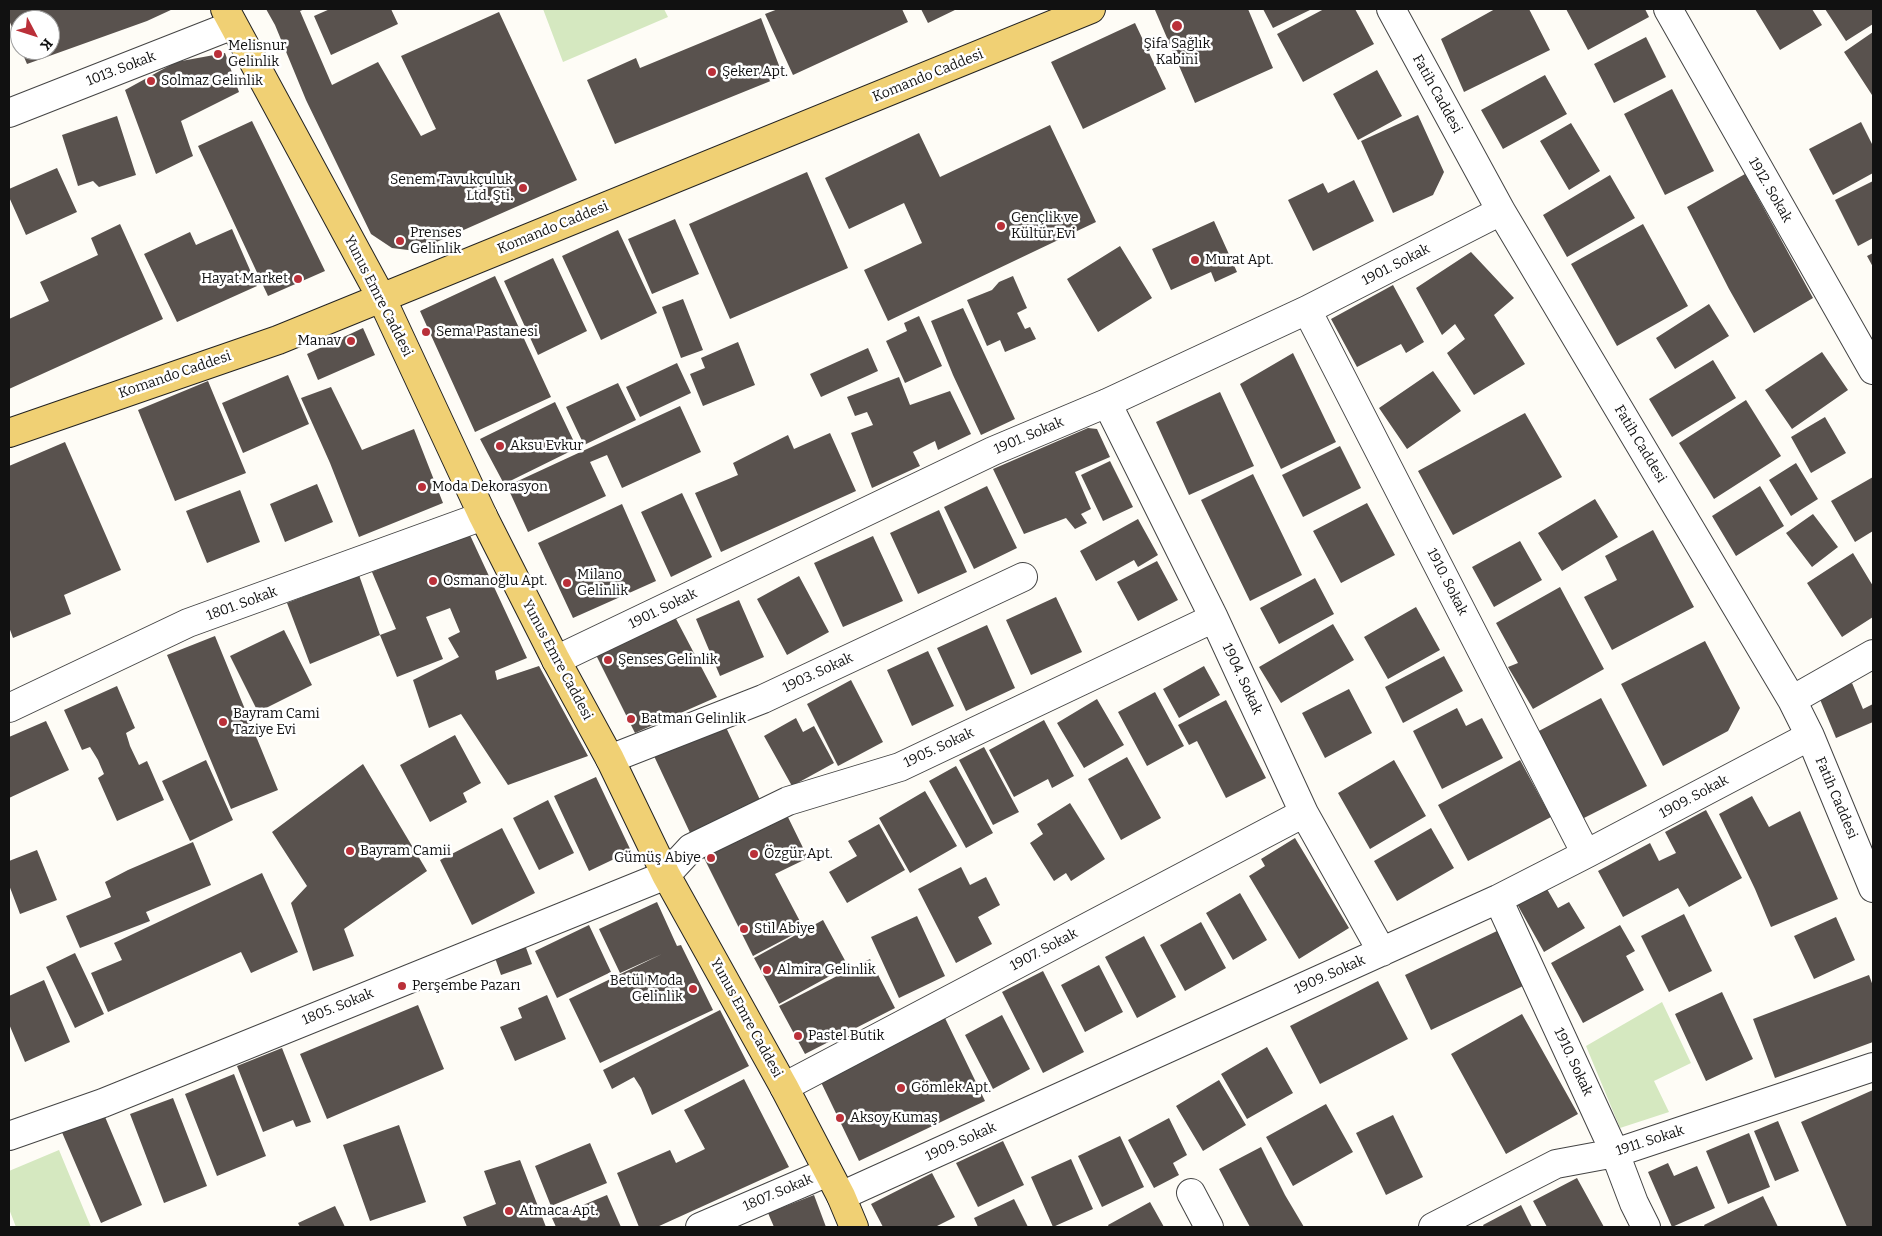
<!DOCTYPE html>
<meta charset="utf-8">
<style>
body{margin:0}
#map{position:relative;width:1882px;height:1236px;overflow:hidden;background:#fefcf6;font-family:Bitter,serif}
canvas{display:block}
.frame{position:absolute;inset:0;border:10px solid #111;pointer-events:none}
.north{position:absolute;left:10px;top:10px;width:50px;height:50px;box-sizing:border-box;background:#fff;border:1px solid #a0a0a0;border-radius:50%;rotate:130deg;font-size:14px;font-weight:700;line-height:20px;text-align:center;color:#111}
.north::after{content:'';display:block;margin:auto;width:18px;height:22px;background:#ba3039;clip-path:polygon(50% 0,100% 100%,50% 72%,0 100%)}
</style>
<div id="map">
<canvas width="1882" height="1236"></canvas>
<div class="frame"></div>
<div class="north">K</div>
</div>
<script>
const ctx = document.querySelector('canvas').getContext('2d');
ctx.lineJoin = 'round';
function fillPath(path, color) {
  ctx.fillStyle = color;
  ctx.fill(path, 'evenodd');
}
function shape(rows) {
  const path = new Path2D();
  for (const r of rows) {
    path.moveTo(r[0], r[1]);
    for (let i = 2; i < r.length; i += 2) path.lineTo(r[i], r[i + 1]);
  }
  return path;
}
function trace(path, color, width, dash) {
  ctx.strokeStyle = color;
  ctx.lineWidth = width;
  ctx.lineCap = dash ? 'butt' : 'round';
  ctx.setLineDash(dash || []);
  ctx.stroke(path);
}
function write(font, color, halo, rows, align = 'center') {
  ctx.font = font + ' Bitter,serif';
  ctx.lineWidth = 5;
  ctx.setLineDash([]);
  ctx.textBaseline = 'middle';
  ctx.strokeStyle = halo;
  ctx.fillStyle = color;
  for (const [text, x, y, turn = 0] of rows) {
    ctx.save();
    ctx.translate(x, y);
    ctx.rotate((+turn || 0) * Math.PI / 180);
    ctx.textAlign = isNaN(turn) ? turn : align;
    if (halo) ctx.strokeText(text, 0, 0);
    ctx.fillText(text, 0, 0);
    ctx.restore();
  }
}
fillPath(shape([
 [543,9,664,9,668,17,563,62],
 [1662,1002,1691,1063,1654,1081,1669,1112,1620,1128,1586,1046],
 [59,1150,91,1227,16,1227,9,1209,9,1171]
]), '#d5e8c0');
fillPath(shape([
 [9,9,173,9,147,21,27,64,21,50,50,50,50,20,20,20,20,47,9,20],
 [266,9,305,9,300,11,332,85,378,62,421,136,436,129,401,56,499,12,577,180,416,251,392,248,371,234,306,100,275,25],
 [330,9,391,9,398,24,331,55,314,16],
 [778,9,902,9,908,22,793,75,765,14],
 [921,9,957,9,928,23],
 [1158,9,1248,9,1273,68,1195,103,1155,10],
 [1263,9,1312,9,1273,28],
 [1324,9,1355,9,1374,44,1303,82,1277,34],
 [1495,9,1529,9,1550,50,1464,92,1441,39],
 [1566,9,1645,9,1649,17,1588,50],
 [1755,9,1812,9,1822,25,1780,50],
 [1825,9,1873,9,1873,24,1846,41],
 [761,18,783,76,615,144,587,80,636,58,640,68],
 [1135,23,1166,89,1083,129,1051,62],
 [1873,32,1873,94,1872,95,1844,52],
 [1646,37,1666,77,1614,103,1594,64],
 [225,53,239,92,181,121,193,156,156,174,125,90,176,62],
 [1377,70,1402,116,1358,140,1333,94],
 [1545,75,1567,114,1503,149,1481,110],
 [1672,89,1714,171,1665,195,1624,114],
 [1418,115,1444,172,1433,195,1393,213,1361,141],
 [117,116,136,175,99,187,93,181,78,186,62,135],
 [252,121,325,271,268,296,198,146],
 [1861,122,1873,146,1873,173,1833,195,1809,149],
 [1571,123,1600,171,1569,190,1540,141],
 [1050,125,1096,222,888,321,864,270,922,243,904,203,849,229,825,178,919,133,940,177],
 [57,168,77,212,26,235,9,197,9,189],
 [807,172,848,268,730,319,689,224],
 [1745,174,1813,298,1754,333,1729,289,1687,207],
 [1610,175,1635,218,1567,257,1543,215],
 [1354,180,1374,221,1313,251,1288,200,1323,183,1328,193],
 [1873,181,1873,238,1858,246,1835,200],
 [675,219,699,274,652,294,628,239],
 [1214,221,1237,272,1215,282,1211,272,1171,290,1152,249],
 [120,224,163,319,9,389,9,319,49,301,40,282,98,255,91,238],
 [1643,224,1688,306,1617,346,1571,264],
 [232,229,257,286,177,322,144,254,190,232,196,245],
 [618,230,657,313,601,340,562,256],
 [1120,246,1152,298,1098,332,1067,279],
 [1471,252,1514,298,1494,315,1525,364,1474,395,1447,353,1465,339,1455,324,1442,335,1416,288],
 [1873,253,1873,267,1867,256],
 [553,258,587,331,538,355,504,281],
 [495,276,551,397,475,432,420,311],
 [1013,276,1027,308,1017,313,1025,329,1030,327,1036,339,1005,352,1000,340,987,346,967,300,992,290,999,282],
 [1393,285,1424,342,1406,353,1401,344,1357,367,1331,319],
 [683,299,703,350,681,358,662,307],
 [1709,304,1729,336,1675,369,1656,338],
 [963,308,1015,419,981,435,953,375,931,321],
 [919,316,942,366,905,383,886,341,907,331,904,323],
 [363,328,375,355,318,380,307,354],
 [738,342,755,385,703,406,690,374,705,368,701,358],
 [868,348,878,371,821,397,810,374],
 [1822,352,1848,390,1792,429,1765,390],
 [1293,353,1336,442,1281,469,1240,384],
 [1713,360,1736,398,1672,437,1649,399],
 [677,363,691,393,640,417,626,387],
 [1433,371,1461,411,1407,449,1379,408],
 [288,375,309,424,243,453,222,403],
 [899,377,910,405,950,391,971,434,938,450,935,441,913,452,920,466,872,488,851,433,873,425,867,412,855,416,847,397],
 [208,381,246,473,175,501,138,410],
 [618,383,636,420,584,445,566,407],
 [331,387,362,450,414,429,443,503,359,537,330,463,301,398],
 [1220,392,1254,466,1189,495,1156,422],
 [1746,400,1781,456,1714,499,1679,443],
 [555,402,577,448,504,484,480,439],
 [680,406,701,452,622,488,607,455,590,462,606,496,528,532,507,486],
 [1525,413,1562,477,1453,535,1418,471],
 [1825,417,1846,453,1811,473,1791,437],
 [1088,428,1097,429,1110,457,1075,472,1091,509,1081,514,1087,523,1075,529,1066,518,1024,534,993,469],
 [830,433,856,491,721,552,695,493,738,475,733,463,788,435,794,449],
 [65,442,121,570,64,595,71,614,13,638,9,627,9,466],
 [1340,446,1361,488,1303,517,1282,475],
 [1110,461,1133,507,1103,521,1081,475],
 [1796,463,1818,499,1791,516,1769,480],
 [1253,474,1302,575,1250,601,1201,500],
 [1873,477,1873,531,1855,542,1831,501],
 [317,484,333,522,285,542,270,504],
 [987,486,1017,548,974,569,944,507],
 [1760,486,1784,526,1736,556,1712,516],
 [240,490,260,542,207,563,186,511],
 [682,493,712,557,671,577,641,512],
 [1595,499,1618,537,1562,571,1538,533],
 [1367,503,1395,555,1341,583,1313,531],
 [622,504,656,581,573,618,538,543],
 [939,510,967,572,918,594,890,533],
 [1813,514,1838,547,1812,567,1786,533],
 [1138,519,1158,555,1138,567,1134,560,1096,581,1080,551],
 [1653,530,1694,607,1612,650,1584,597,1617,580,1605,556],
 [469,533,527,658,495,671,497,680,539,666,588,756,508,785,461,714,429,728,413,680,459,657,448,638,460,632,450,608,426,617,443,659,397,677,380,635,396,629,372,572],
 [873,536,903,601,843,627,814,563],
 [1520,541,1542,580,1494,607,1472,567],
 [1853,553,1873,586,1873,617,1842,637,1807,583],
 [1157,561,1178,600,1138,621,1117,582],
 [359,575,380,635,310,664,287,603],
 [799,576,829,632,787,655,757,599],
 [1315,578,1334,614,1279,644,1260,608],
 [1560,587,1604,669,1533,709,1508,667,1518,663,1496,623],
 [1056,597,1082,652,1031,675,1006,620],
 [739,600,764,657,720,676,696,619],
 [1416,607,1440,650,1388,679,1364,637],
 [674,615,717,697,635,733,593,649],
 [1333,624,1354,660,1281,703,1259,667],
 [987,625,1015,688,966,711,937,648],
 [284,630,312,685,258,712,230,656],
 [215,636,278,790,231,809,167,655],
 [1705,641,1740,708,1728,731,1663,766,1621,684],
 [928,651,954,706,912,726,887,670],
 [1444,656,1463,691,1403,723,1385,687],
 [1204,666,1220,695,1179,718,1163,689],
 [851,680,883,742,838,766,807,704],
 [1852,683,1863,709,1873,704,1873,722,1836,738,1819,697],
 [117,686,135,728,126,733,130,746,139,765,147,761,164,800,117,821,98,778,104,774,98,760,90,747,82,750,64,710],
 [1349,689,1372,733,1325,758,1302,713],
 [1155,692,1184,746,1147,766,1118,712],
 [1601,698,1647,786,1582,819,1537,732],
 [1097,699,1124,745,1084,768,1057,723],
 [1226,700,1266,778,1226,798,1197,741,1189,745,1178,725],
 [1457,708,1466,726,1482,718,1503,758,1442,789,1413,731],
 [796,718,803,732,814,726,834,763,792,786,764,736],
 [1044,720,1074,776,1052,788,1048,779,1014,797,989,750],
 [46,721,69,770,9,798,9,737],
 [724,723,762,804,692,837,654,756],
 [455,735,481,783,463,793,467,802,430,822,400,765],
 [984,747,1019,812,993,825,959,760],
 [1127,757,1161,818,1121,840,1088,779],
 [206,760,233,820,190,841,162,781],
 [1394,760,1426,816,1370,849,1338,793],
 [1520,760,1551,817,1468,861,1438,805],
 [363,764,427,871,344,929,354,956,313,971,291,903,307,886,272,832],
 [956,766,993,833,966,848,929,781],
 [596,777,631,851,589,871,554,796],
 [925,791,957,846,910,873,879,818],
 [1752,796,1769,827,1800,811,1838,899,1771,927,1755,889,1719,814],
 [548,800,574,853,539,870,513,818],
 [1070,803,1105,859,1071,881,1066,873,1054,881,1030,843,1043,834,1037,824],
 [784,809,808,858,775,874,804,929,753,956,700,850],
 [1706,810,1742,878,1689,907,1678,888,1623,917,1598,871,1650,843,1659,861,1676,853,1665,832],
 [879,824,905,870,847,903,829,872,857,856,848,841],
 [502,828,535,893,472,925,440,860],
 [1431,828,1454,868,1397,901,1374,861],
 [1295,838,1349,928,1299,959,1249,876,1265,866,1261,859],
 [193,842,211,885,146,912,150,921,80,948,66,916,111,897,105,882,128,870],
 [37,850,57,900,20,914,9,885,9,861],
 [961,867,970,885,986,877,1000,905,978,917,992,944,956,963,918,889],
 [262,873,298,952,251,973,241,952,108,1012,91,973,122,960,114,943],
 [1547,889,1558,908,1569,902,1585,928,1544,952,1517,904],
 [1240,893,1267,940,1233,960,1206,913],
 [657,902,677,946,681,945,713,1010,600,1063,569,999,662,954,620,973,599,929],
 [1684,914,1712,971,1669,992,1641,936],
 [917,916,945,976,899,998,871,937],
 [1836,917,1855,960,1814,979,1794,936],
 [823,920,848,966,779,1004,754,958],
 [1201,922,1226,968,1185,991,1160,945],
 [589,925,611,972,557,998,535,951],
 [1620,925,1635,951,1626,956,1644,990,1583,1023,1551,963],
 [1497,931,1523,986,1431,1030,1405,975],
 [1144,936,1176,997,1137,1018,1105,957],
 [525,945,532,964,501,975,494,955],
 [75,953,104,1014,75,1028,46,967],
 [870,959,895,1008,805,1054,779,1006],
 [1099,965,1123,1012,1085,1032,1061,985],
 [1043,971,1084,1052,1043,1073,1002,992],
 [1869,975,1873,986,1873,1042,1775,1078,1753,1019],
 [44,980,70,1042,25,1062,9,1024,9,996],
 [1378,981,1408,1039,1320,1084,1290,1026],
 [1722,992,1753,1059,1706,1081,1675,1014],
 [547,995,566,1039,515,1061,500,1027,522,1018,518,1008],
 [418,1005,444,1069,327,1119,300,1054],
 [720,1010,749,1066,652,1115,641,1088,634,1077,612,1089,603,1070],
 [1522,1014,1578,1114,1506,1154,1451,1054],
 [1002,1015,1030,1069,993,1089,965,1035],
 [944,1016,985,1101,859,1161,818,1076],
 [1267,1047,1293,1093,1247,1119,1221,1074],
 [282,1048,311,1122,296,1127,293,1120,263,1132,237,1066],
 [234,1074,266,1156,217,1176,185,1094],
 [744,1079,789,1167,657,1227,639,1227,617,1173,670,1150,676,1163,705,1149,684,1110],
 [1219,1080,1246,1125,1203,1151,1176,1106],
 [1873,1090,1873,1227,1847,1227,1801,1122],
 [173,1098,207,1186,164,1203,130,1114],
 [1326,1104,1353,1152,1293,1186,1266,1137],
 [103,1112,142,1205,101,1223,61,1130],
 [1393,1115,1423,1177,1386,1195,1356,1133],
 [1169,1118,1187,1155,1173,1163,1179,1175,1154,1188,1128,1140],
 [1778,1121,1799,1171,1775,1181,1754,1131],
 [399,1125,426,1202,370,1221,343,1145],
 [1749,1133,1770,1187,1728,1204,1706,1151],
 [1120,1136,1144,1187,1102,1207,1078,1156],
 [1003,1141,1024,1185,978,1207,956,1163],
 [590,1143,607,1183,551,1206,535,1166],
 [1261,1147,1285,1195,1304,1227,1250,1227,1244,1216,1219,1169],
 [1071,1159,1093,1209,1053,1227,1031,1177],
 [520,1160,546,1227,467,1227,463,1217,496,1204,484,1171],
 [1668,1163,1674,1176,1697,1166,1715,1208,1672,1227,1648,1172],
 [932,1173,955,1217,935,1227,883,1227,871,1204],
 [1577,1178,1604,1227,1547,1227,1533,1201],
 [607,1195,621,1227,556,1227,552,1218],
 [814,1195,826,1227,774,1227,768,1213],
 [1763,1196,1778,1227,1705,1227,1704,1225],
 [1014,1199,1028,1227,978,1227,974,1218],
 [1150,1202,1164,1227,1109,1227,1108,1225],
 [1521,1205,1532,1227,1484,1227,1483,1225],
 [335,1206,345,1227,300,1227,298,1223]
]), '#59524e');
const minor = shape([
 [1391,9,1501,211,1792,700,1810,736,1873,888],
 [1668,9,1873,370],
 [9,113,233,25],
 [1307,310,1586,854],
 [1107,403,1214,618,1304,813,1382,952],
 [556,660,993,451,1107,403,1307,310,1501,211],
 [1792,700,1873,654],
 [9,708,188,623,483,516],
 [610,759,763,699,1023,577],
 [1498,899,1615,1153,1634,1203,1646,1227],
 [784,1087,1304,813],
 [9,1136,103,1103,666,875,691,848,788,801,900,767,1214,618],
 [1191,1193,1209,1227],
 [841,1196,1498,899,1586,854,1810,736],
 [700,1227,828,1172],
 [1433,1227,1556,1164,1615,1153,1873,1067]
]);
const major = shape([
 [225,9,381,297,483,516,556,660,610,759,666,875,784,1087,841,1196,854,1227],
 [9,433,278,340,1091,9]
]);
trace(minor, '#444', 30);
trace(major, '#222', 30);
trace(minor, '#fff', 28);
trace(major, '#f0d074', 28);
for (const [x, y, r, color] of [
 [1177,26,6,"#ba3039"],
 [218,54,5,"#ba3039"],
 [712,72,5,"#ba3039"],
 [151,81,5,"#ba3039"],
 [523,188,5,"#ba3039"],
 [1001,226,5,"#ba3039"],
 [400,241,5,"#ba3039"],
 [1195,260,5,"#ba3039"],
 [298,279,5,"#ba3039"],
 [426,332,5,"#ba3039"],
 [351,341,5,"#ba3039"],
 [500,446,5,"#ba3039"],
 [422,487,5,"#ba3039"],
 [433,581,5,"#ba3039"],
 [567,583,5,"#ba3039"],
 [608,660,5,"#ba3039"],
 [631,719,5,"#ba3039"],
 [223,722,5,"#ba3039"],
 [350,851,5,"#ba3039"],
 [754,854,5,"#ba3039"],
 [711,858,5,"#ba3039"],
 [744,929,5,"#ba3039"],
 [767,970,5,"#ba3039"],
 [402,986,5,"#ba3039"],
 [693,989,5,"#ba3039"],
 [798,1036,5,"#ba3039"],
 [901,1088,5,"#ba3039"],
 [840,1118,5,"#ba3039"],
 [509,1211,5,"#ba3039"]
]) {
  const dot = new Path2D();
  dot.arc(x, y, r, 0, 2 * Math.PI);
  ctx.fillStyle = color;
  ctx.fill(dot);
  trace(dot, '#fff', 2);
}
write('14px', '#111', '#fff', [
 ["Şifa Sağlık",1177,44,"center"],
 ["Kabini",1177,60,"center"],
 ["Melisnur",228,46],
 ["Gelinlik",228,62],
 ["Şeker Apt.",722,72],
 ["Solmaz Gelinlik",161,81],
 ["Senem Tavukçuluk",513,180,"right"],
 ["Ltd. Şti.",513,196,"right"],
 ["Gençlik ve",1011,218],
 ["Kültür Evi",1011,234],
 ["Prenses",410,233],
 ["Gelinlik",410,249],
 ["Murat Apt.",1205,260],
 ["Hayat Market",288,279,"right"],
 ["Sema Pastanesi",436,332],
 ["Manav",341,341,"right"],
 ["Aksu Evkur",510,446],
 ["Moda Dekorasyon",432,487],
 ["Milano",577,575],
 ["Gelinlik",577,591],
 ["Osmanoğlu Apt.",443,581],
 ["Şenses Gelinlik",618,660],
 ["Bayram Cami",233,714],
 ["Taziye Evi",233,730],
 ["Batman Gelinlik",641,719],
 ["Bayram Camii",360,851],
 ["Özgür Apt.",764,854],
 ["Gümüş Abiye",701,858,"right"],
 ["Stil Abiye",754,929],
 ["Almira Gelinlik",777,970],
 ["Betül Moda",683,981,"right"],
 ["Gelinlik",683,997,"right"],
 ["Perşembe Pazarı",412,986],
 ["Pastel Butik",808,1036],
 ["Gömlek Apt.",911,1088],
 ["Aksoy Kumaş",850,1118],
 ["Atmaca Apt.",519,1211]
], 'left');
write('14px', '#111', '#fff', [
 ["1013. Sokak",121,69,-21],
 ["Komando Caddesi",928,76,-22],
 ["Fatih Caddesi",1437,94,61],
 ["1912. Sokak",1770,190,60],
 ["Komando Caddesi",553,228,-22],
 ["1901. Sokak",1396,265,-27],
 ["Yunus Emre Caddesi",378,296,63],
 ["Komando Caddesi",175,375,-19],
 ["1901. Sokak",1029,436,-23],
 ["Fatih Caddesi",1640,444,59],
 ["1910. Sokak",1447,582,63],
 ["1801. Sokak",242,604,-20],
 ["1901. Sokak",663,609,-26],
 ["Yunus Emre Caddesi",557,660,62],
 ["1903. Sokak",818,673,-25],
 ["1904. Sokak",1242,679,65],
 ["1905. Sokak",939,748,-25],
 ["1909. Sokak",1694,797,-28],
 ["Fatih Caddesi",1836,798,67],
 ["1907. Sokak",1044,950,-28],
 ["1909. Sokak",1330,975,-24],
 ["1805. Sokak",338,1007,-22],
 ["Yunus Emre Caddesi",746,1018,61],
 ["1910. Sokak",1573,1062,65],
 ["1911. Sokak",1650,1141,-18],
 ["1909. Sokak",961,1142,-24],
 ["1807. Sokak",778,1193,-23]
]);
</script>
